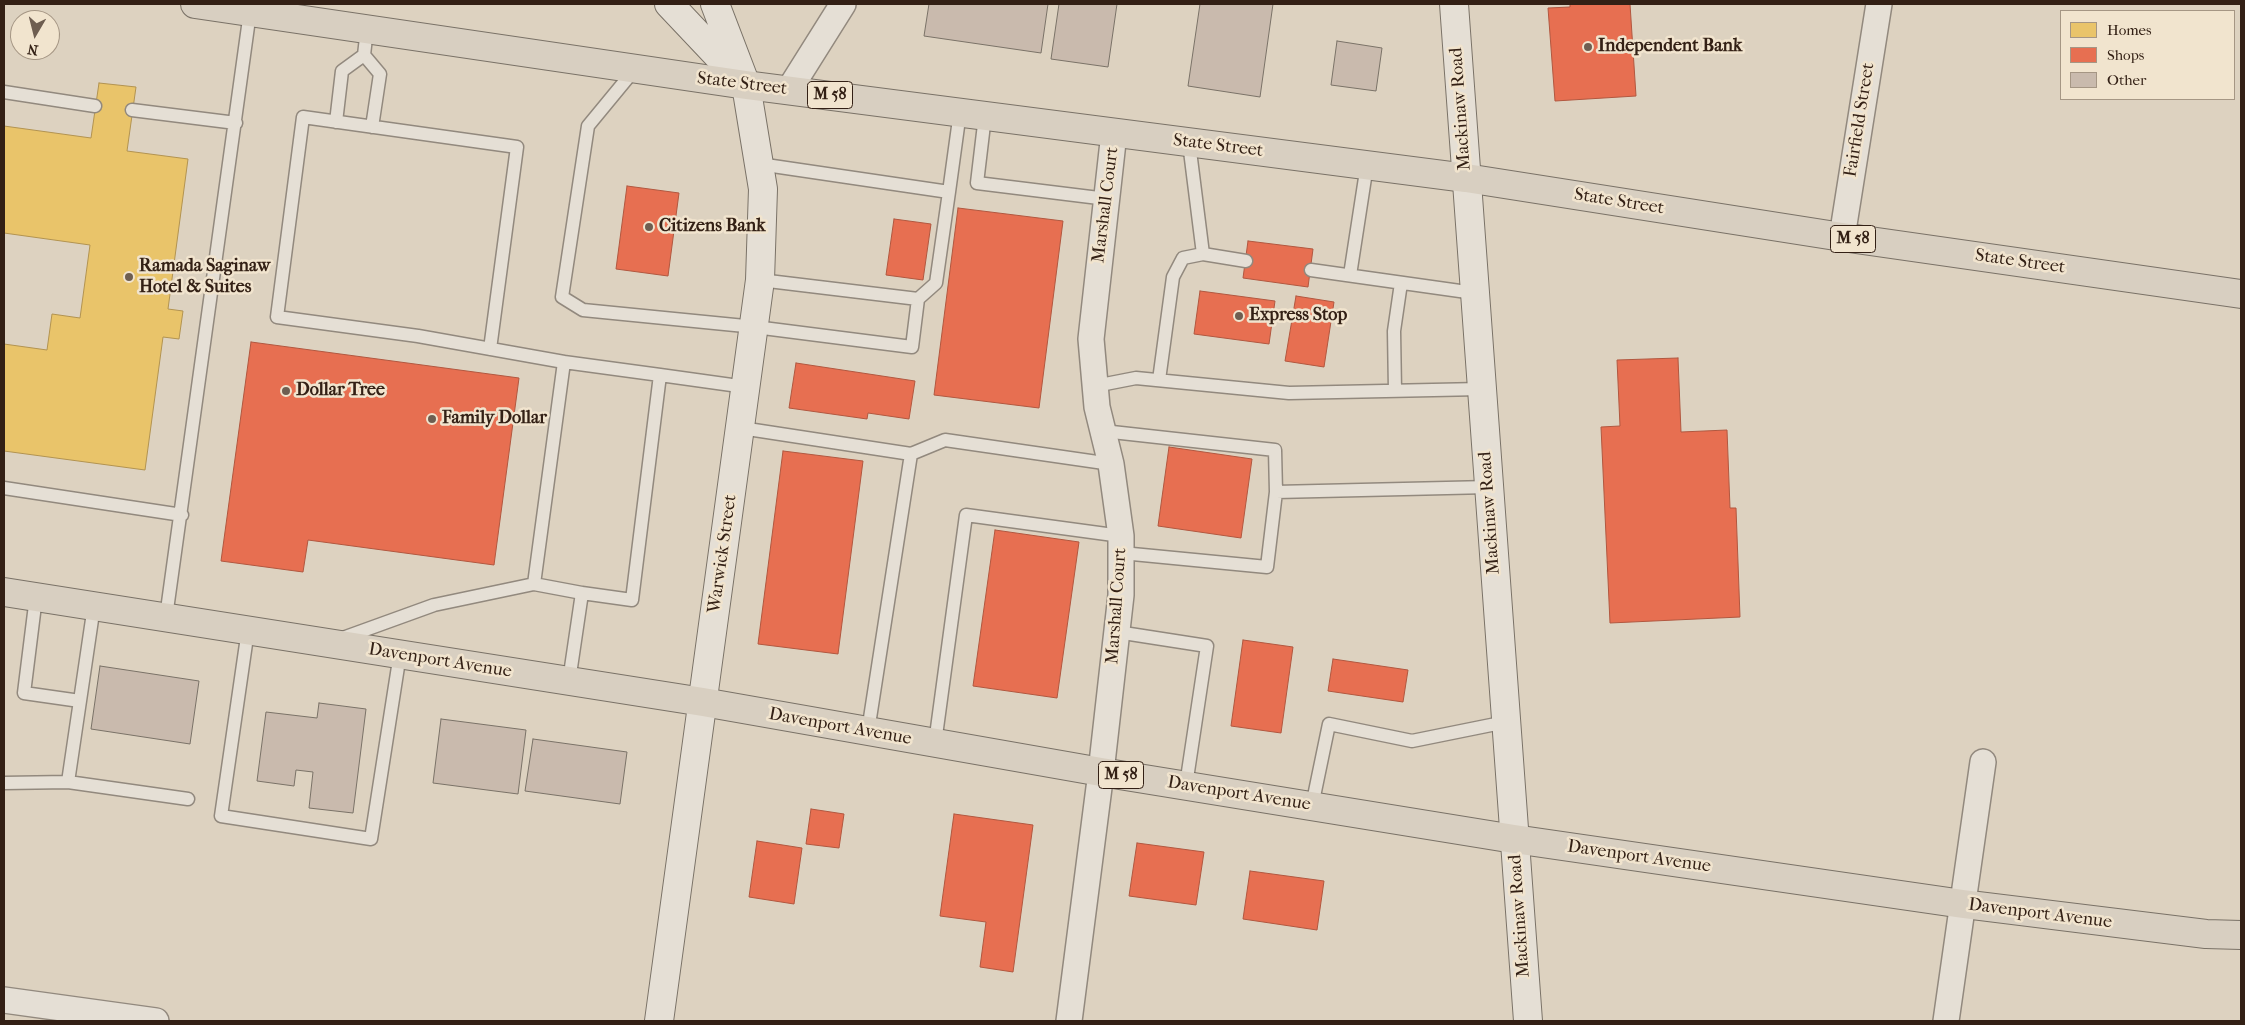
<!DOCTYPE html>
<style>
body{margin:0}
#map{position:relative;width:2245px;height:1025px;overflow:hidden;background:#ddd2c0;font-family:"IM FELL French Canon",serif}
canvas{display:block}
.frame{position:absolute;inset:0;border:5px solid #332015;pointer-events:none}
.legend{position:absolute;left:2060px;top:10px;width:175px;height:90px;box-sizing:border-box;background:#f1e4ce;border:1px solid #a59684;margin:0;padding:6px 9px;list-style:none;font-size:15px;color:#332015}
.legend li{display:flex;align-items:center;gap:10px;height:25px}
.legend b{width:25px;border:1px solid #a59684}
.north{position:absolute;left:10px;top:10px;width:50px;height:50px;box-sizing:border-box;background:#f1e4ce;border:1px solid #a59684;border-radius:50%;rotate:188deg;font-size:14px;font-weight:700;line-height:20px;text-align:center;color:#332015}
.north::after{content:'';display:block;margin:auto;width:18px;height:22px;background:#6e5e51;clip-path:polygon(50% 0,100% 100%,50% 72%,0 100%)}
</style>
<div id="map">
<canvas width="2245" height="1025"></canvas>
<div class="frame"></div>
<ul class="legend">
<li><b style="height:14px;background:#e9c46a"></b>Homes</li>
<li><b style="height:14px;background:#e76f51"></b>Shops</li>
<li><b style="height:14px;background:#c9baad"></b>Other</li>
</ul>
<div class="north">N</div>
</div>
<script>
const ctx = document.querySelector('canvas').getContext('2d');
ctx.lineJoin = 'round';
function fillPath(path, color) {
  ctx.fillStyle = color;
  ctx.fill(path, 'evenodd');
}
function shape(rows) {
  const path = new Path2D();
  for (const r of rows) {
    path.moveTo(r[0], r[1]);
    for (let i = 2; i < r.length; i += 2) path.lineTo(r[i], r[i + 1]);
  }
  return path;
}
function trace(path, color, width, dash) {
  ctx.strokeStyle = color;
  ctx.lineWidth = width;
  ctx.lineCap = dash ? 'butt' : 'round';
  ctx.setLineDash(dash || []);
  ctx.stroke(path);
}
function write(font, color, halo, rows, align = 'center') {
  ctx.font = font + ' "IM FELL French Canon",serif';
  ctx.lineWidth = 5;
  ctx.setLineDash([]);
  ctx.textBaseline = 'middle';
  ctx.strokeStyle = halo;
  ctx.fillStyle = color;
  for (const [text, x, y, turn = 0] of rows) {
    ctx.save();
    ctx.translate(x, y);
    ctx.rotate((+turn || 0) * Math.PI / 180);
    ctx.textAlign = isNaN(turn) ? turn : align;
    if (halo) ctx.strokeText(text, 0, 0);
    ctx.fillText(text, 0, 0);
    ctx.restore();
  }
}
const homes = shape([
 [99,83,136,87,127,151,188,159,168,309,183,311,179,339,163,337,145,470,4,451,4,344,47,350,52,314,80,318,90,245,4,233,4,126,91,138,99,83]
]);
fillPath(homes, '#e9c46a');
trace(homes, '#b29350', 1);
const shops = shape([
 [1570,4,1630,4,1636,96,1555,101,1548,8,1570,7,1570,4],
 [627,186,679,193,668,276,616,269,627,186],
 [958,208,1063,221,1039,408,934,395,958,208],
 [894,219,931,224,923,280,886,275,894,219],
 [1248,241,1313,249,1308,287,1243,278,1248,241],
 [1200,291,1275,301,1269,344,1194,334,1200,291],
 [1296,296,1334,302,1324,367,1285,361,1296,296],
 [251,342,519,378,494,565,308,540,303,572,221,561,251,342],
 [1678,358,1681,432,1727,430,1730,508,1736,508,1740,617,1610,623,1601,427,1620,426,1617,360,1678,358],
 [796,363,915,381,909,419,868,413,867,419,789,408,796,363],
 [1169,447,1252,459,1241,538,1158,526,1169,447],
 [783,451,863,461,838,654,758,644,783,451],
 [995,530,1079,542,1057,698,973,686,995,530],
 [1243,640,1293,647,1281,733,1231,726,1243,640],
 [1333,659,1408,670,1403,702,1328,691,1333,659],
 [811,809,844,814,839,848,806,844,811,809],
 [954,814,1033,825,1013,972,980,967,986,922,940,916,954,814],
 [757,841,802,848,794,904,749,897,757,841],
 [1137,843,1204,852,1196,905,1129,896,1137,843],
 [1250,871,1324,881,1317,930,1243,919,1250,871]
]);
fillPath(shops, '#e76f51');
trace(shops, '#b1573f', 1);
const building = shape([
 [929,4,1048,4,1041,53,924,36,929,4],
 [1059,4,1117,4,1108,67,1051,59,1059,4],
 [1200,4,1273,4,1260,97,1188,86,1200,4],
 [1337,41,1382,48,1376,91,1331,85,1337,41],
 [100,666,199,681,190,744,91,729,100,666],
 [319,703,366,709,353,813,309,808,313,772,296,770,294,786,257,781,266,712,317,718,319,703],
 [441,719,526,730,518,794,433,783,441,719],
 [533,739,627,752,620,804,525,791,533,739]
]);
fillPath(building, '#c9baad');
trace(building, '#7a7267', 1);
const lane = shape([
 [367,29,364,55,380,74,372,127],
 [635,69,588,126,562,297,583,310,755,327,912,347,918,299,760,280],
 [4,92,95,106],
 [132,110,236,123],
 [985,116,977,183,1107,199],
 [336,122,342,71,364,55],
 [1189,143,1203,254],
 [759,164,949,192,960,112],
 [1311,270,1474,293],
 [1350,275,1367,165],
 [918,299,936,283,949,192],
 [490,349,517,147,303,117,277,317,418,336,564,362],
 [1159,380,1173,277,1183,258,1203,254,1246,261],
 [1095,386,1136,378,1289,393,1481,389],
 [1395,391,1394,331,1401,283],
 [741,428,911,454,868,731],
 [1103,431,1275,450,1276,492],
 [911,454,945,440,1111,464],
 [4,488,182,515],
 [1122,553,1267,567,1276,492,1489,487],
 [582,593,534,584,564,362,660,375],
 [36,597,24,693,80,701],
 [94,606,68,782,188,799],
 [166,617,250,12],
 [248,630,221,816,371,839,400,654],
 [1117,632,1207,646,1186,785],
 [340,639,434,605,534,584],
 [569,681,582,593,632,600,660,375,746,387],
 [935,743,966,515,1121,536],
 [4,783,68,782],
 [1312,806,1329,724,1412,741,1506,722]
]);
const street = shape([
 [789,90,843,4],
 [1842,237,1879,4],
 [4,1000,156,1021],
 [1069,1021,1101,772,1121,595,1121,536,1111,464,1097,407,1091,339,1114,133],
 [1946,1021,1983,762]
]);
const secondary = shape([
 [669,4,738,77],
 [1454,4,1528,1021],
 [659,1021,760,280,763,189,746,85,715,4]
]);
const primary = shape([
 [195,4,746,85,1466,178,1842,237,2241,294],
 [4,592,703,702,1101,772,1514,839,1963,904,2206,934,2241,935]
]);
trace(lane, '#92897e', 15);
trace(street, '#92897e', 28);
trace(secondary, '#7a7267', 30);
trace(primary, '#7a7267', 30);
trace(lane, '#e5dfd5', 12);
trace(street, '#e5dfd5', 25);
trace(secondary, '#e5dfd5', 28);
trace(primary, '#d8cfc1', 28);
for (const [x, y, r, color] of [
 [1588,47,5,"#6e5e51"],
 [649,227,5,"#6e5e51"],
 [129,277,5,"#6e5e51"],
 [1239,316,5,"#6e5e51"],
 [286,391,5,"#6e5e51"],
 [432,419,5,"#6e5e51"]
]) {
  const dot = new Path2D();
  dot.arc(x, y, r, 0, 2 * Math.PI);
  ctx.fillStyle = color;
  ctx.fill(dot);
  trace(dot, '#f1e4ce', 2);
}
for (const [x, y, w] of [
 [830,95,45],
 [1853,239,45],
 [1121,775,45]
]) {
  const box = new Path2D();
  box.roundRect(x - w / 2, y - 13.5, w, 27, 4);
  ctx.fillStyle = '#f1e4ce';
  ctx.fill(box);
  trace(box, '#332015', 1);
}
write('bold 16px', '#332015', null, [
 ["M 58",830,95],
 ["M 58",1853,239],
 ["M 58",1121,775]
]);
write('bold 18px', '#332015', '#f1e4ce', [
 ["Independent Bank",1598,47],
 ["Citizens Bank",659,227],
 ["Ramada Saginaw",139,267],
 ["Hotel & Suites",139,288],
 ["Express Stop",1249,316],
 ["Dollar Tree",296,391],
 ["Family Dollar",442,419]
], 'left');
write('18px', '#332015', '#f1e4ce', [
 ["State Street",742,84,7],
 ["Mackinaw Road",1461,109,-94],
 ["Fairfield Street",1860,120,-81],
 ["State Street",1218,146,7],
 ["State Street",1619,202,9],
 ["Marshall Court",1106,205,-83],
 ["State Street",2020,262,8],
 ["Mackinaw Road",1490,513,-94],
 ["Warwick Street",723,554,-82],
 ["Marshall Court",1117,606,-86],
 ["Davenport Avenue",440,661,9],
 ["Davenport Avenue",840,727,10],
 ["Davenport Avenue",1239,794,9],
 ["Davenport Avenue",1639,857,8],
 ["Davenport Avenue",2040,914,7],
 ["Mackinaw Road",1520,916,-94]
]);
</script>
